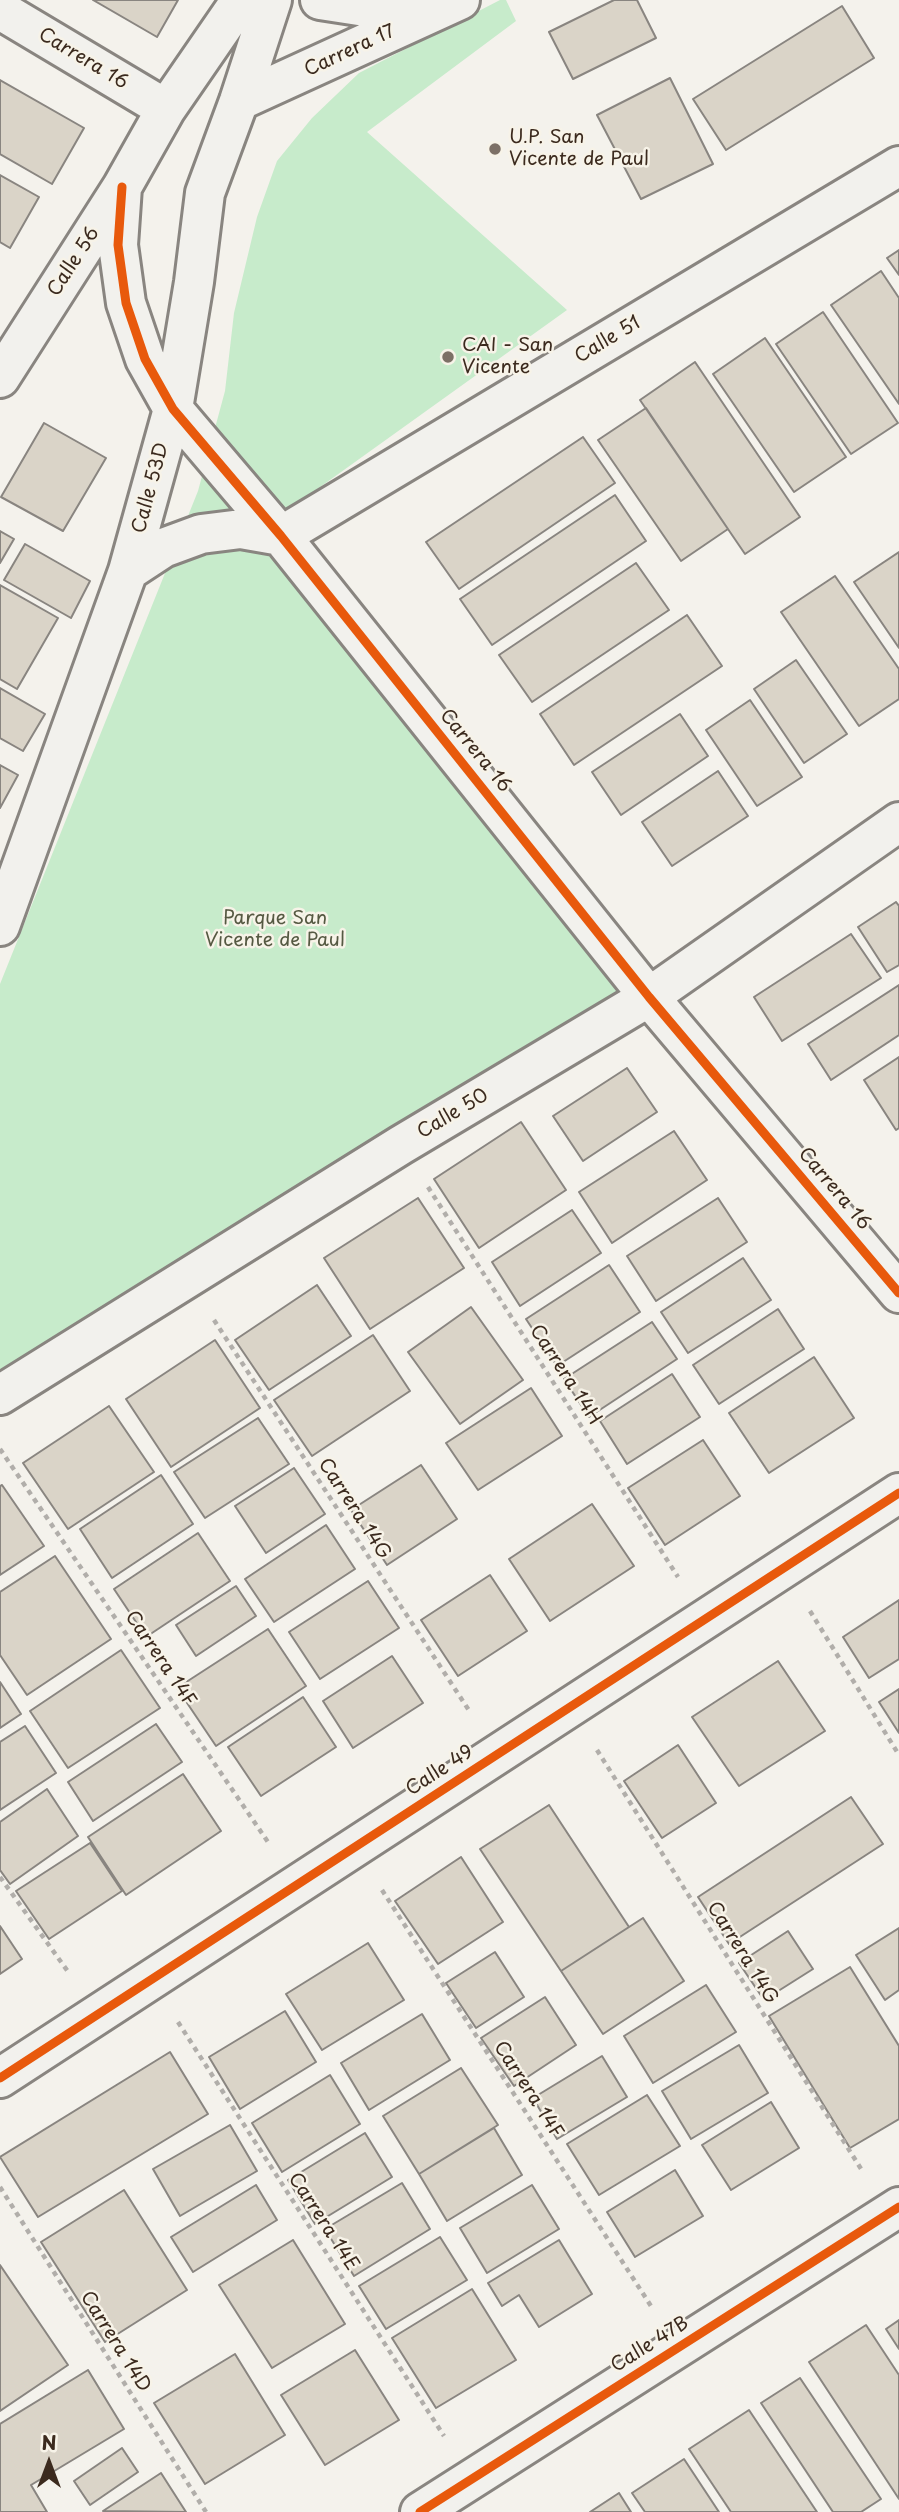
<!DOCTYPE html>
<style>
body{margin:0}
#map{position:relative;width:899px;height:2512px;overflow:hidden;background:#f4f2ec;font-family:"Playpen Sans",sans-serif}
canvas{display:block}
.north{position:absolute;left:14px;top:2428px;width:70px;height:70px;-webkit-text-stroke:5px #f7f3e8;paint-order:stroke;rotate:0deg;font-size:19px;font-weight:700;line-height:28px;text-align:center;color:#3b2a1e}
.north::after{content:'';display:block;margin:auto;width:24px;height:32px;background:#3b2a1e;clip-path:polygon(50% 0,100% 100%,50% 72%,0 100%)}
</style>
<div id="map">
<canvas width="899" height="2512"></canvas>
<div class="north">N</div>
</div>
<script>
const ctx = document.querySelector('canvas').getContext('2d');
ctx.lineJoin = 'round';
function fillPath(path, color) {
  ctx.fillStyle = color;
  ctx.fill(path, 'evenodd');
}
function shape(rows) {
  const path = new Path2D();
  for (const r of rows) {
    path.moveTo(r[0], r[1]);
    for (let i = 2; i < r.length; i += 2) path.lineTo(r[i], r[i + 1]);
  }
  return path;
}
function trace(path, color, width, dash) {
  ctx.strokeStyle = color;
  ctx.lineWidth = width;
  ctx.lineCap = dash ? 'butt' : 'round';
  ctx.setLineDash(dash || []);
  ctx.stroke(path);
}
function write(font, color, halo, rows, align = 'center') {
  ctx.font = font + ' "Playpen Sans",sans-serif';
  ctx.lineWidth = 5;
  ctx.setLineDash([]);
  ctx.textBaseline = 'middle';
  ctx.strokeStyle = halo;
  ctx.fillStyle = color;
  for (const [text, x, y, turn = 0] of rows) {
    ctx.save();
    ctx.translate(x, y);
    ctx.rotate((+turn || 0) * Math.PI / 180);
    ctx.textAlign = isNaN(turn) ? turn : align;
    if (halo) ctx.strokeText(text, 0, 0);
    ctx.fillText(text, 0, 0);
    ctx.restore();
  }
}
fillPath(shape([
 [500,0,506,0,516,21,367,132,567,310,256,533,625,987,0,1383,0,984,198,491,225,391,234,313,257,217,277,161,312,118,359,73]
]), '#c7ebcb');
const building = shape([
 [93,0,178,0,157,37,93,0],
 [614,0,637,0,656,38,573,79,549,32,614,0],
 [842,6,874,58,726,150,693,99,842,6],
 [670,78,713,164,641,199,597,115,670,78],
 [0,80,84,128,52,184,0,154,0,80],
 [0,175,39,197,10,248,0,242,0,175],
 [899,250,899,275,887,258,899,250],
 [881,271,899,298,899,404,831,305,881,271],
 [823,312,898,423,851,454,776,344,823,312],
 [765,338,846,457,794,492,713,374,765,338],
 [695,362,800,517,745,554,640,400,695,362],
 [646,408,728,529,681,561,598,440,646,408],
 [44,423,106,458,63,531,1,497,44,423],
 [583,437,615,483,459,589,426,542,583,437],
 [615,495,646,541,492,645,460,599,615,495],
 [0,531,14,539,0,563,0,531],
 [25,544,90,581,71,618,4,580,25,544],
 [899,552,899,648,854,582,899,552],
 [636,563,669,610,532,702,499,655,636,563],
 [835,576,899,669,899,699,859,726,781,612,835,576],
 [0,585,58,618,17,689,0,679,0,585],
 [687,615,722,666,574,765,540,714,687,615],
 [796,660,847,734,804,763,754,689,796,660],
 [0,688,45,714,23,751,0,738,0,688],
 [750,700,802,777,757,806,706,730,750,700],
 [680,714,708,756,621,815,592,772,680,714],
 [0,765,18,775,0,808,0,765],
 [718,771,748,816,672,866,642,822,718,771],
 [896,902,899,906,899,965,887,972,858,927,896,902],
 [851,934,881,978,782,1041,754,997,851,934],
 [899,985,899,1035,831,1080,808,1044,899,985],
 [899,1057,899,1128,896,1130,864,1080,899,1057],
 [627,1068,657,1112,583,1161,553,1116,627,1068],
 [521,1122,566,1190,479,1248,434,1179,521,1122],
 [674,1131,707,1180,612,1243,579,1192,674,1131],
 [418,1198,464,1268,370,1329,324,1258,418,1198],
 [718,1198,747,1242,656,1301,627,1256,718,1198],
 [572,1210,601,1253,520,1306,492,1262,572,1210],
 [743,1258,771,1300,688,1353,661,1312,743,1258],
 [609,1265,640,1312,557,1366,526,1319,609,1265],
 [317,1285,351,1336,269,1390,235,1340,317,1285],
 [471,1307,523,1380,460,1424,408,1352,471,1307],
 [778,1309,804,1349,719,1404,693,1365,778,1309],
 [652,1322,677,1359,589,1417,564,1379,652,1322],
 [373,1335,410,1391,312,1456,274,1400,373,1335],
 [215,1340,260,1408,171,1467,126,1399,215,1340],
 [814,1357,854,1418,769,1473,729,1413,814,1357],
 [672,1374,700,1417,627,1464,600,1421,672,1374],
 [531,1388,562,1436,478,1490,446,1443,531,1388],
 [109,1406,154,1472,68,1529,23,1463,109,1406],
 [258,1418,289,1464,205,1518,174,1472,258,1418],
 [703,1440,740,1496,665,1545,628,1488,703,1440],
 [421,1465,457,1519,387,1565,351,1510,421,1465],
 [294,1468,325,1514,266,1553,235,1506,294,1468],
 [161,1475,193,1524,112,1578,80,1529,161,1475],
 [2,1485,44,1546,0,1575,0,1486,2,1485],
 [592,1504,634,1566,550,1621,509,1559,592,1504],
 [326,1525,355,1569,274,1622,245,1579,326,1525],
 [198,1533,230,1581,146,1637,114,1589,198,1533],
 [55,1556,111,1639,27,1695,0,1655,0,1592,55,1556],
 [490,1575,527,1631,458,1676,421,1620,490,1575],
 [368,1581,399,1628,320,1679,289,1632,368,1581],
 [236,1586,256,1616,196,1656,176,1625,236,1586],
 [899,1600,899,1659,869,1678,843,1637,899,1600],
 [268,1629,306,1686,216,1746,177,1688,268,1629],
 [121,1650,160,1708,68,1768,30,1711,121,1650],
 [392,1656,423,1703,353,1748,323,1701,392,1656],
 [778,1661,825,1731,739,1786,692,1717,778,1661],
 [0,1682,21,1714,0,1728,0,1682],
 [899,1689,899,1733,879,1702,899,1689],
 [303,1697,336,1747,261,1796,228,1747,303,1697],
 [156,1724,182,1762,93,1821,68,1782,156,1724],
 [25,1726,56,1773,0,1810,0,1742,25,1726],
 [678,1745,716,1803,662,1838,624,1781,678,1745],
 [183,1774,221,1831,126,1895,88,1837,183,1774],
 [47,1789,78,1836,10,1884,0,1870,0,1822,47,1789],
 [851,1797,883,1844,729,1944,698,1897,851,1797],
 [549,1805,629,1927,561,1971,480,1849,549,1805],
 [90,1843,122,1891,49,1939,16,1891,90,1843],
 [461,1857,503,1922,438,1964,395,1901,461,1857],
 [643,1918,684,1981,603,2034,561,1971,643,1918],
 [0,1926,22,1959,0,1974,0,1926],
 [899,1928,899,1990,885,2000,856,1955,899,1928],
 [788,1931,813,1969,764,2000,739,1963,788,1931],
 [368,1943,404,2000,322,2050,286,1994,368,1943],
 [495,1952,524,1997,476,2028,446,1983,495,1952],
 [850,1967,899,2046,899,2119,850,2148,769,2016,850,1967],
 [706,1985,736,2032,653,2083,624,2036,706,1985],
 [545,1997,576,2045,514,2086,481,2038,545,1997],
 [285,2011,316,2062,240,2109,209,2057,285,2011],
 [422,2014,450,2060,369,2110,341,2063,422,2014],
 [739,2045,768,2093,691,2139,662,2091,739,2045],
 [170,2052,208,2114,38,2217,0,2157,170,2052],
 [602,2056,627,2097,557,2139,533,2098,602,2056],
 [461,2068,498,2125,419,2174,383,2116,461,2068],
 [330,2075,360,2124,282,2172,252,2123,330,2075],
 [647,2095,680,2146,599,2195,567,2144,647,2095],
 [771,2102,799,2148,731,2190,702,2145,771,2102],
 [230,2125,257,2171,180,2216,153,2169,230,2125],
 [494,2128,522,2175,447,2221,419,2174,494,2128],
 [365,2133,392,2177,315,2224,288,2180,365,2133],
 [675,2170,703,2216,635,2257,607,2212,675,2170],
 [402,2183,430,2229,354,2276,325,2229,402,2183],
 [256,2185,277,2220,193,2272,171,2237,256,2185],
 [532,2185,559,2229,487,2273,460,2228,532,2185],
 [124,2190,187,2290,105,2342,41,2242,124,2190],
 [440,2237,467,2280,386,2329,359,2286,440,2237],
 [293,2240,345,2324,272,2368,219,2285,293,2240],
 [559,2240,592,2294,539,2327,519,2295,502,2306,488,2283,559,2240],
 [0,2265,68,2365,0,2411,0,2265],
 [472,2289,516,2360,436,2408,392,2338,472,2289],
 [899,2320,899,2349,886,2329,899,2320],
 [866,2325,899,2375,899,2499,809,2362,866,2325],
 [355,2350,399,2420,325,2465,281,2395,355,2350],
 [235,2354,285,2435,205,2484,154,2403,235,2354],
 [88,2370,124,2429,31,2485,47,2512,0,2512,0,2424,88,2370],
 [800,2378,881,2499,861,2512,833,2512,761,2403,800,2378],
 [749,2410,817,2512,731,2512,689,2449,749,2410],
 [122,2448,138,2472,90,2505,74,2481,122,2448],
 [684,2459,719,2512,645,2512,632,2493,684,2459],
 [161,2473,186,2512,103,2511,161,2473],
 [619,2493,631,2512,590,2512,619,2493]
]);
fillPath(building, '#dad4c8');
trace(building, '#898580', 2);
const minor = shape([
 [320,0,372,8,431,4],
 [0,10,166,109],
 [239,101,460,0],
 [122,187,118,245,126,303,145,359,173,409,281,536,649,997,899,1293],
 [0,378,122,187,166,109,241,0],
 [281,536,899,166],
 [128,571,163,548,201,534,241,529,281,536],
 [0,926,128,571,173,409,194,282,205,193,239,101,272,0],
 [0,1395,401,1145,649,997,899,822],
 [0,2078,899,1493],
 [420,2512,899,2207]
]);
trace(minor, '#898580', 44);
trace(shape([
 [428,1187,678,1577],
 [214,1320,470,1712],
 [0,1449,270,1845],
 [810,1611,899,1755],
 [597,1750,863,2172],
 [0,1877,69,1973],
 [382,1890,651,2306],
 [178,2022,444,2436],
 [0,2187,206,2512]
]), '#b1aeaa', 4.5, [5, 5]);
trace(minor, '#f2f1ed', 38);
trace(shape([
 [122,187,118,245,126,303,145,359,173,409,281,536,649,997,899,1293],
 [0,2078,899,1493],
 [420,2512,899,2207]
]), '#e8590c', 9);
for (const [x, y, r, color] of [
 [495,149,7,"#7c7066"],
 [448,357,7,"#7c7066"]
]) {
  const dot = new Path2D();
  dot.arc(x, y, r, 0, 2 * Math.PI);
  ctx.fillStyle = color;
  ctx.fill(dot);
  trace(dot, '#f7f3e8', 2.5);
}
write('19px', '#3b2a1e', '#f7f3e8', [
 ["Carrera 17",350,51,-25],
 ["Carrera 16",83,59,31],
 ["Calle 56",74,262,-57],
 ["Calle 51",608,340,-31],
 ["Calle 53D",151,488,-75],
 ["Carrera 16",475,751,51],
 ["Calle 50",453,1114,-31],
 ["Carrera 16",834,1189,50],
 ["Carrera 14H",565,1375,57],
 ["Carrera 14G",354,1509,57],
 ["Carrera 14F",160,1659,56],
 ["Calle 49",440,1771,-33],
 ["Carrera 14G",742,1953,58],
 ["Carrera 14F",528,2090,57],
 ["Carrera 14E",323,2222,57],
 ["Carrera 14D",115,2342,58],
 ["Calle 47B",650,2345,-32]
]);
write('19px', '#3b2a1e', '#f7f3e8', [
 ["U.P. San",509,138],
 ["Vicente de Paul",509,160],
 ["CAI - San",462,346],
 ["Vicente",462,368]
], 'left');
write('19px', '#555942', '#f7f3e8', [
 ["Parque San",275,919],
 ["Vicente de Paul",275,941]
]);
</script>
